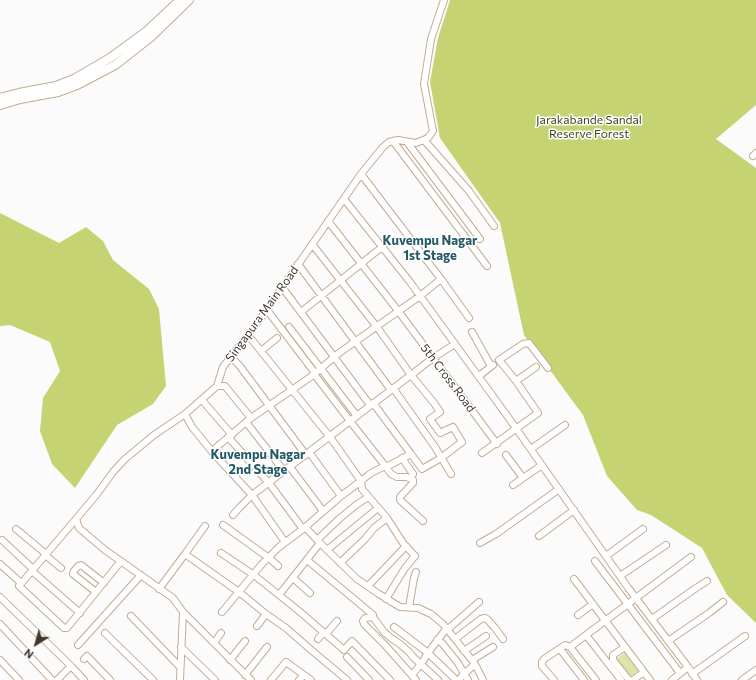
<!DOCTYPE html>
<style>
body{margin:0}
#map{position:relative;width:756px;height:680px;overflow:hidden;background:#fbfbfb;font-family:Commissioner,sans-serif}
canvas{display:block}
.north{position:absolute;left:16px;top:624px;width:40px;height:40px;-webkit-text-stroke:3px #fff;paint-order:stroke;rotate:217deg;font-size:11px;font-weight:700;line-height:16px;text-align:center;color:#40362c}
.north::after{content:'';display:block;margin:auto;width:14px;height:18px;background:#40362c;clip-path:polygon(50% 0,100% 100%,50% 72%,0 100%)}
</style>
<div id="map">
<canvas width="756" height="680"></canvas>
<div class="north">N</div>
</div>
<script>
const ctx = document.querySelector('canvas').getContext('2d');
ctx.lineJoin = 'round';
function fillPath(path, color) {
  ctx.fillStyle = color;
  ctx.fill(path, 'evenodd');
}
function shape(rows) {
  const path = new Path2D();
  for (const r of rows) {
    path.moveTo(r[0], r[1]);
    for (let i = 2; i < r.length; i += 2) path.lineTo(r[i], r[i + 1]);
  }
  return path;
}
function trace(path, color, width, dash) {
  ctx.strokeStyle = color;
  ctx.lineWidth = width;
  ctx.lineCap = dash ? 'butt' : 'round';
  ctx.setLineDash(dash || []);
  ctx.stroke(path);
}
function write(font, color, halo, rows, align = 'center') {
  ctx.font = font + ' Commissioner,sans-serif';
  ctx.lineWidth = 3;
  ctx.setLineDash([]);
  ctx.textBaseline = 'middle';
  ctx.strokeStyle = halo;
  ctx.fillStyle = color;
  for (const [text, x, y, turn = 0] of rows) {
    ctx.save();
    ctx.translate(x, y);
    ctx.rotate((+turn || 0) * Math.PI / 180);
    ctx.textAlign = isNaN(turn) ? turn : align;
    if (halo) ctx.strokeText(text, 0, 0);
    ctx.fillText(text, 0, 0);
    ctx.restore();
  }
}
fillPath(shape([
 [626,652,640,669,630,677,616,659]
]), '#dae4a6');
fillPath(shape([
 [450,0,756,0,756,105,716,139,756,168,756,623,727,595,702,548,651,515,637,510,607,476,583,415,524,335,500,223,440,138,430,82,438,38],
 [0,213,59,243,86,227,103,241,113,260,149,289,159,309,166,386,153,404,117,425,75,488,52,464,40,431,43,398,60,371,50,342,10,325,0,326]
]), '#c6d372');
const minor = shape([
 [424,140,469,191,494,226],
 [393,141,487,266],
 [407,142,480,239],
 [753,156,756,153],
 [344,199,410,282,455,344],
 [328,221,399,312,497,444],
 [312,244,377,327,411,375,434,403,440,412,430,419,440,433,453,427,462,442,441,458,422,469,411,454],
 [298,264,391,390],
 [441,279,469,318],
 [282,287,370,405],
 [267,310,315,373],
 [301,312,382,247],
 [289,327,357,416],
 [472,332,491,366],
 [248,335,330,437,361,481,371,473,383,467,386,467,350,421,314,374],
 [261,351,277,338],
 [231,357,239,365,306,455],
 [479,376,493,365],
 [516,381,499,360,523,344,529,343,548,368],
 [217,386,225,386,251,418],
 [393,388,435,447,451,474],
 [202,400,232,435],
 [373,403,411,454,386,467,391,474,397,477,407,477,413,480,413,483,400,497,400,500,423,521],
 [185,414,192,427,214,454,252,495,411,375,433,358,455,344,508,417,629,589,688,667,697,680],
 [246,422,284,471],
 [228,437,269,483,303,529],
 [531,449,565,425],
 [212,451,251,418,312,376,339,353,420,296,441,279,361,174],
 [309,452,341,496],
 [482,453,538,413,516,381,536,367],
 [506,455,523,478],
 [402,458,413,474],
 [290,467,323,511],
 [513,485,542,465],
 [233,515,239,508,252,495,285,542],
 [76,519,79,528,105,550,173,598,183,612,180,680],
 [223,525,269,558,278,566],
 [305,527,320,543,357,579,379,594,400,607,418,608,431,614,443,624,475,664,462,676,459,680],
 [16,529,46,554],
 [539,536,574,510],
 [2,540,33,569],
 [317,540,339,519,356,505,368,497],
 [480,543,496,534,559,489],
 [327,550,378,508],
 [221,553,254,575,299,611,344,650,352,641,390,680],
 [185,554,205,526],
 [45,555,61,568],
 [606,556,643,529],
 [307,560,360,604,373,615],
 [121,561,67,628,64,628,19,586,76,519,97,494,113,472,125,459,154,435,185,414,217,386,223,367,261,318,361,174,383,147,389,142,398,140,416,143,428,138,433,131,424,84,431,39,444,0],
 [595,561,680,673],
 [340,563,365,539,374,528,387,518],
 [0,564,21,583],
 [32,571,80,613],
 [620,576,666,545],
 [293,578,310,593],
 [574,579,650,680],
 [368,586,406,546],
 [159,589,185,554,239,592,266,614,286,628,310,649,347,680],
 [96,592,73,574,74,571,78,566,81,565,104,583],
 [279,595,320,543],
 [0,597,71,666,84,680],
 [409,607,414,578,416,572],
 [183,612,251,680],
 [222,612,262,564,279,547,303,529,341,496,361,481,362,489,387,518,403,543,415,556,405,568,386,599],
 [578,615,593,604],
 [131,616,180,667],
 [652,619,696,588,707,581],
 [0,624,52,680],
 [257,626,266,614],
 [394,627,428,653,456,680],
 [447,630,479,602],
 [105,633,153,680],
 [326,634,337,621],
 [586,635,621,680],
 [318,639,324,632],
 [455,639,481,619,485,618,487,619,495,628,503,639],
 [437,640,442,643,458,663,468,680],
 [668,641,709,613,723,602],
 [214,643,221,633],
 [78,645,141,575],
 [181,647,215,680],
 [570,647,586,635,691,557],
 [625,647,613,655,613,660,629,680],
 [560,649,584,680],
 [464,651,486,636],
 [347,657,369,680],
 [84,659,87,656,110,680],
 [0,660,19,680],
 [230,660,245,641],
 [472,660,493,647],
 [475,664,483,680],
 [692,674,745,636],
 [245,675,267,647],
 [412,675,421,664,428,653,446,629],
 [57,680,71,666],
 [271,680,286,662,304,675],
 [299,680,304,675,311,680],
 [416,680,385,645,364,624,363,621,365,618,373,617,384,632,391,638,400,644,409,652,414,658,438,680],
 [554,680,542,666,542,662,544,659,565,645,570,647,596,680],
 [633,680,644,672],
 [672,680,688,667],
 [742,680,756,670]
]);
const major = shape([
 [0,98,19,93,56,86,74,79,110,58,147,31,180,0],
 [0,105,20,99,58,92,77,85,115,65,152,36,189,0]
]);
trace(minor, '#c4ab92', 8);
trace(major, '#c4ab92', 10);
trace(minor, '#fff', 6);
trace(major, '#fff', 8);
write('12px', '#3e431b', '#fff', [
 ["Jarakabande Sandal",589,120],
 ["Reserve Forest",589,134]
]);
write('12px', '#40362c', '#fff', [
 ["Singapura Main Road",262,314,-54],
 ["5th Cross Road",448,378,53]
]);
write('bold 13px', '#235a65', '#fff', [
 ["Kuvempu Nagar",430,241],
 ["1st Stage",430,256],
 ["Kuvempu Nagar",258,455],
 ["2nd Stage",258,470]
]);
</script>
